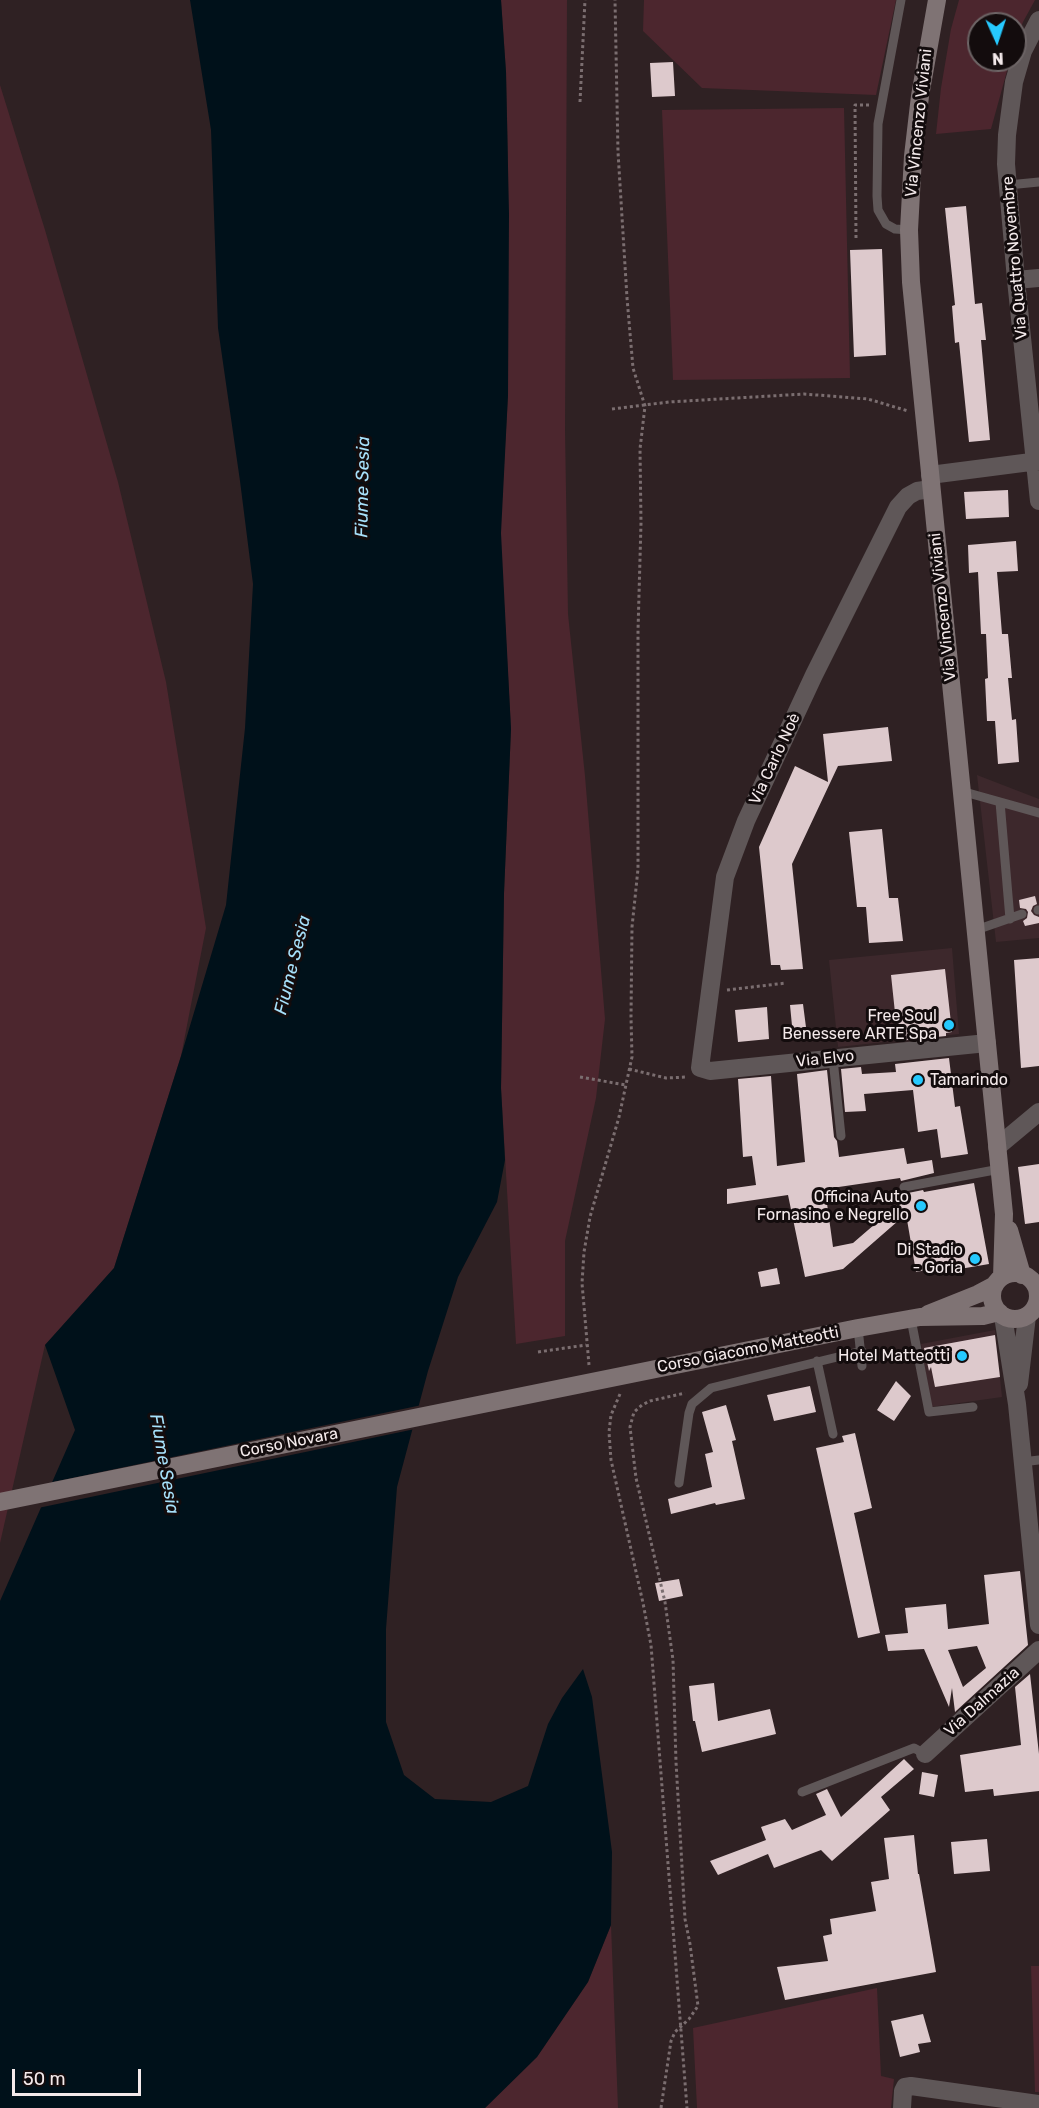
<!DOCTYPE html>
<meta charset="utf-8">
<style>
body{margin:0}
#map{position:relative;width:1039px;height:2108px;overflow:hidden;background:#2f2123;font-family:Rubik,sans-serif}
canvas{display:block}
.north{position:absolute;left:967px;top:12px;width:60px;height:60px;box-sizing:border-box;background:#130c0d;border:2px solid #6d6566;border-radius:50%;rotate:177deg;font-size:16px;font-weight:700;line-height:24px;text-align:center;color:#f4eaeb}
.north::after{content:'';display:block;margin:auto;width:21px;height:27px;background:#26c9fe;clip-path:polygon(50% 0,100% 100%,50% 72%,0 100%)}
.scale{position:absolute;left:12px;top:2069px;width:129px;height:27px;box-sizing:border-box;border:3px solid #f4eaeb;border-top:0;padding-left:8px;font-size:18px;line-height:21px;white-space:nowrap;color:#f4eaeb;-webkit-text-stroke:4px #130c0d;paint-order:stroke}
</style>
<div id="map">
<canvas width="1039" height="2108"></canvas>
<div class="north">N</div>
<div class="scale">50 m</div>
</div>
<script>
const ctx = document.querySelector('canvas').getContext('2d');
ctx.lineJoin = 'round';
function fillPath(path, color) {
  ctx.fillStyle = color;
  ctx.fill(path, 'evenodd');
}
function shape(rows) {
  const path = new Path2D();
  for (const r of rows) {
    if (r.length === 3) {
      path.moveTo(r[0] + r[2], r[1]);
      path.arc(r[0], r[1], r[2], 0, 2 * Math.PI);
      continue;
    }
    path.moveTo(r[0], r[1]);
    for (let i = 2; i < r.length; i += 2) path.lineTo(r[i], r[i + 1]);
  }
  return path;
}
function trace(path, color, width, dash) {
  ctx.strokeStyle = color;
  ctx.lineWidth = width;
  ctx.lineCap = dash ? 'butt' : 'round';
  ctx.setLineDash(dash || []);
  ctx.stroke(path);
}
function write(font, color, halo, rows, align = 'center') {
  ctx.font = font + ' Rubik,sans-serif';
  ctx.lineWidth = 6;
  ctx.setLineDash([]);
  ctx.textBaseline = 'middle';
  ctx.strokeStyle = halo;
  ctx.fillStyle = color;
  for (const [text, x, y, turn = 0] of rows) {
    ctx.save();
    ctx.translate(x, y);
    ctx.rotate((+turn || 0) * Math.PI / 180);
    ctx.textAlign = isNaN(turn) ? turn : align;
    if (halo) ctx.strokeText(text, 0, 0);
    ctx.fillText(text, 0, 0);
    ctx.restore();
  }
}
fillPath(shape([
 [977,775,1039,799,1039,938,996,942],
 [952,948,959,1034,838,1047,829,960],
 [995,1330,1002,1397,931,1407,921,1344]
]), '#3d282c');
fillPath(shape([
 [501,0,567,0,565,430,568,614,585,776,605,1019,596,1098,565,1241,565,1336,516,1344,501,1088,504,893,511,729,500,533,508,395,508,160,506,72],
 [644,0,896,0,876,95,702,88,643,31],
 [959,0,1035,0,1023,22,1015,42,1015,24,979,24,979,60,1010,60,991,129,936,134,941,88,951,29],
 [0,85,45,230,118,482,166,682,206,928,181,1056,114,1268,45,1345,0,1543],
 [844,108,850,378,673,380,662,110],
 [611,1925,618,2108,485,2108,537,2057,588,1982],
 [1031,1966,1039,1966,1039,2092,1035,2092],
 [877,1988,881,2076,894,2079,891,2108,697,2108,693,2028]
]), '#4c262e');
fillPath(shape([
 [190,0,501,0,506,72,509,214,508,395,501,533,511,729,504,893,501,1088,505,1160,497,1202,458,1277,428,1371,397,1487,386,1629,386,1722,404,1775,435,1799,491,1802,528,1786,548,1724,562,1698,583,1669,592,1697,612,1852,611,1925,588,1982,537,2057,485,2108,0,2108,0,1601,75,1430,45,1345,114,1268,181,1056,226,905,245,728,253,584,240,481,218,328,211,130]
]), '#00111a');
fillPath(shape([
 [422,1405,415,1429,38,1508,48,1483]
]), '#2f2123');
fillPath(shape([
 [673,62,675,96,652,97,650,63],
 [966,206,975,304,982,303,986,340,981,340,990,440,969,442,959,342,955,343,952,306,955,305,945,208],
 [882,249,886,355,854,357,850,250],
 [1008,490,1009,517,966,519,964,492],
 [1016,541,1018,571,997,572,1002,634,1008,634,1012,678,1008,678,1012,720,1016,719,1019,762,998,764,995,721,987,721,985,679,988,678,986,634,981,634,978,572,969,573,968,545],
 [888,727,892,761,838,766,792,864,803,969,781,970,780,965,771,965,759,847,795,766,828,782,823,734],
 [882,829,889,898,898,898,903,941,869,943,866,907,857,907,849,832],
 [1035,896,1037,904,1033,906,1031,911,1034,915,1039,917,1039,923,1025,926,1023,921,1027,918,1028,912,1026,909,1020,908,1019,900],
 [1039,958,1039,1066,1021,1068,1014,960],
 [945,969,952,1032,946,1033,946,1036,898,1041,891,975],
 [803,1004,807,1035,793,1036,790,1005],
 [767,1007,769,1039,738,1042,735,1010],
 [949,1058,955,1107,960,1106,968,1154,941,1158,937,1129,918,1132,913,1090,864,1094,866,1111,845,1112,841,1069,861,1067,862,1074,896,1072,895,1064],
 [827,1070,834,1137,837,1141,839,1157,904,1148,907,1164,932,1160,934,1173,901,1181,900,1178,825,1189,833,1247,853,1243,904,1199,903,1194,923,1190,924,1192,974,1183,989,1264,948,1271,947,1266,916,1272,906,1214,843,1269,805,1277,788,1195,727,1204,727,1189,756,1185,752,1156,743,1157,738,1079,771,1076,777,1166,805,1162,797,1074],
 [1039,1164,1039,1222,1025,1224,1018,1167],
 [777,1268,780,1284,761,1287,758,1272],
 [995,1335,1000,1377,935,1387,931,1367,929,1371,924,1348],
 [896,1381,911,1396,894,1421,877,1410],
 [810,1386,816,1412,774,1421,767,1395],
 [726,1405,736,1440,732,1441,745,1499,716,1505,715,1503,671,1514,668,1499,712,1487,705,1454,713,1452,702,1412],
 [855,1433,872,1508,854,1513,880,1633,858,1638,816,1448,844,1442,842,1436],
 [1020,1571,1028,1645,955,1712,952,1688,949,1707,924,1649,888,1651,885,1635,908,1633,905,1608,946,1604,948,1629,989,1624,984,1575],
 [977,1646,986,1668,963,1687,948,1650],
 [679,1579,683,1596,659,1601,655,1583],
 [1030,1674,1039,1754,1039,1791,994,1796,993,1789,965,1792,960,1755,1021,1745,1015,1687],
 [714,1683,718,1721,770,1709,776,1734,702,1752,695,1721,693,1721,689,1686],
 [904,1759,914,1769,881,1797,890,1810,832,1861,821,1850,774,1868,768,1854,718,1875,710,1861,766,1840,761,1827,785,1819,792,1830,826,1815,816,1794,827,1789,841,1817],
 [922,1772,938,1775,934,1797,919,1794],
 [914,1835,918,1874,919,1874,936,1972,785,2000,777,1967,828,1961,823,1936,832,1934,830,1919,876,1911,871,1882,889,1879,884,1838],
 [987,1839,990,1871,954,1874,951,1842],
 [923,2014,931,2042,918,2044,920,2052,900,2057,891,2021]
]), '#ddc9cc');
trace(shape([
 [580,102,585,0],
 [856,238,855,105,870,105],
 [612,409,669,402,804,394,868,399,908,411],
 [727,990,786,983],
 [629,1069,666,1078,687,1077],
 [580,1077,626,1085],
 [538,1352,586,1345],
 [589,1365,582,1283,584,1252,590,1217,619,1117,632,1057,631,1017,632,927,638,869,638,631,641,523,640,449,645,406,633,368,627,298,618,152,615,0],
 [620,1394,611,1415,609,1432,611,1460,643,1603,651,1645,687,2108],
 [661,2108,671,2041,675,2032,689,2019,698,2006,690,1944,685,1919,676,1762,673,1660,665,1602,636,1478,630,1427,634,1412,642,1405,650,1401,685,1393]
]), '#7b6e70', 3, [3, 3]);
trace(shape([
 [901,0,878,124,877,196,878,210,886,224,895,229,909,230],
 [1008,185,1039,182],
 [961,791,1039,813],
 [1000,802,1010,919],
 [1038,910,1039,910],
 [976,930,1022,914],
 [833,1059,841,1136],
 [904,1187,1000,1169],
 [911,1319,929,1412,973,1407],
 [858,1328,862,1366],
 [817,1361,833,1434],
 [1022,1462,1039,1460],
 [679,1483,689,1413,692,1404,711,1388,862,1351],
 [802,1792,914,1748,925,1754]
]), '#5f5758', 9);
trace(shape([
 [1039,20,1023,51,1014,82,1007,135,1006,164,1016,280,1039,501],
 [1016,280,1039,278],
 [930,475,1039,461],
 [931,489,917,491,908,496,898,507,814,675,746,821,725,877,700,1068,710,1071,987,1043],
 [997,1147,1039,1112],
 [925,1754,1039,1650],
 [902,2108,903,2091,905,2087,911,2086,1039,2104]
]), '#5f5758', 18);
trace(shape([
 [1003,1316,1017,1404,1039,1625],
 [1019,1384,1027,1316]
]), '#5f5758', 18);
trace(shape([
 [937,0,920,96,913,156,909,230,911,282,1004,1214,1002,1277],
 [1009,1230,1022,1275],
 [1015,1296,23],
 [928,1314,978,1294,995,1285],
 [0,1502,858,1328,920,1317,983,1316,999,1312]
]), '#7f7374', 18);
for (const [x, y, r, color] of [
 [949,1025,6,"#26c9fe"],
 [918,1080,6,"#26c9fe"],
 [921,1206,6,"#26c9fe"],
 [975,1259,6,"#26c9fe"],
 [962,1356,6,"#26c9fe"]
]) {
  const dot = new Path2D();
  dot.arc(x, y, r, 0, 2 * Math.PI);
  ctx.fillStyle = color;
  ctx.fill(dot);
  trace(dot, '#130c0d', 2);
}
write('16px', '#f4eaeb', '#130c0d', [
 ["Via Vincenzo Viviani",919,123,-84],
 ["Via Quattro Novembre",1015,258,-95],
 ["Via Vincenzo Viviani",943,607,-96],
 ["Via Carlo Noè",775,759,-65],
 ["Via Elvo",825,1059,-6],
 ["Corso Giacomo Matteotti",748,1350,-11],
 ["Corso Novara",289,1443,-11],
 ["Via Dalmazia",982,1702,-42]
]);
write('16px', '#f4eaeb', '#130c0d', [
 ["Free Soul",937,1016],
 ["Benessere ARTE Spa",937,1034],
 ["Tamarindo",930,1080,"left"],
 ["Officina Auto",909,1197],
 ["Fornasino e Negrello",909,1215],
 ["Di Stadio",963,1250],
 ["- Goria",963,1268],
 ["Hotel Matteotti",950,1356]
], 'right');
write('italic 18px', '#a7e1fb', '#130c0d', [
 ["Fiume Sesia",363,487,-89],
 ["Fiume Sesia",293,965,-76],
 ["Fiume Sesia",164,1464,80]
]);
</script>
